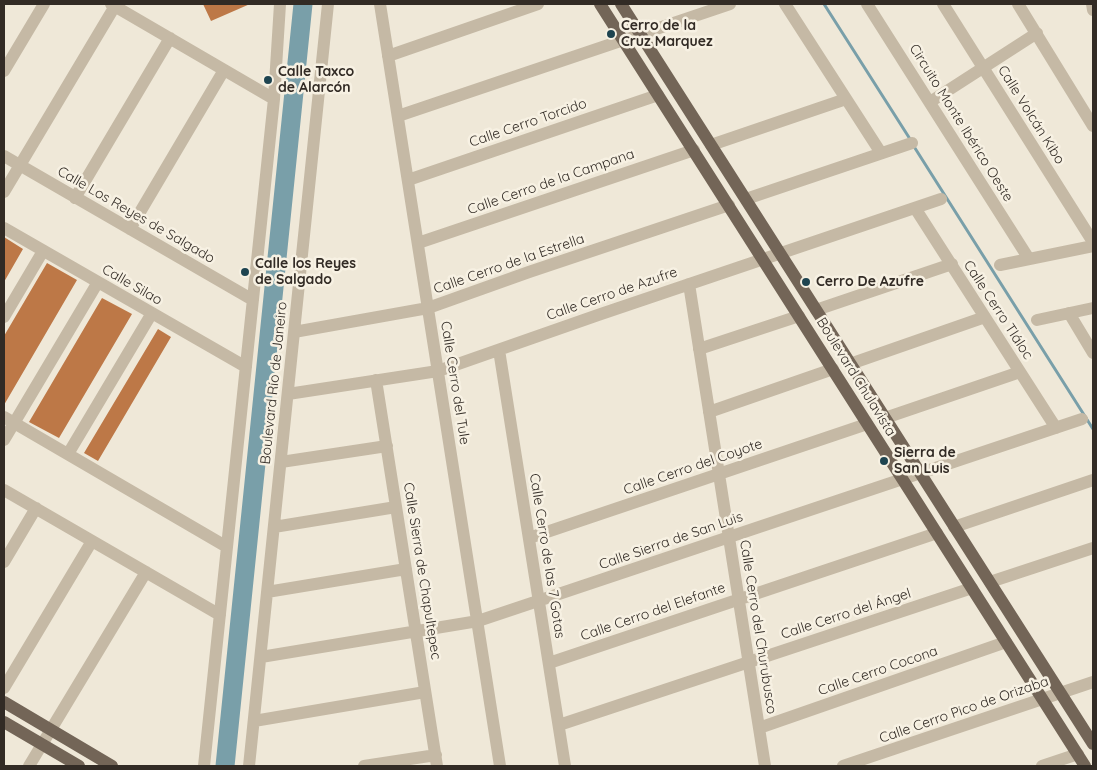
<!DOCTYPE html>
<meta charset="utf-8">
<style>
body{margin:0}
#map{position:relative;width:1097px;height:770px;overflow:hidden;background:#efe8d8;font-family:Quicksand,sans-serif}
canvas{display:block}
.frame{position:absolute;inset:0;border:5px solid #322b25;pointer-events:none}
</style>
<div id="map">
<canvas width="1097" height="770"></canvas>
<div class="frame"></div>
</div>
<script>
const ctx = document.querySelector('canvas').getContext('2d');
ctx.lineJoin = 'round';
function shape(rows) {
  const path = new Path2D();
  for (const r of rows) {
    path.moveTo(r[0], r[1]);
    for (let i = 2; i < r.length; i += 2) path.lineTo(r[i], r[i + 1]);
  }
  return path;
}
function trace(path, color, width, dash) {
  ctx.strokeStyle = color;
  ctx.lineWidth = width;
  ctx.lineCap = dash ? 'butt' : 'round';
  ctx.setLineDash(dash || []);
  ctx.stroke(path);
}
function fillPath(path, color) {
  ctx.fillStyle = color;
  ctx.fill(path, 'evenodd');
}
function write(font, color, halo, rows, align = 'center') {
  ctx.font = font + ' Quicksand,sans-serif';
  ctx.lineWidth = 5;
  ctx.setLineDash([]);
  ctx.textBaseline = 'middle';
  ctx.strokeStyle = halo;
  ctx.fillStyle = color;
  for (const [text, x, y, turn = 0] of rows) {
    ctx.save();
    ctx.translate(x, y);
    ctx.rotate((+turn || 0) * Math.PI / 180);
    ctx.textAlign = isNaN(turn) ? turn : align;
    if (halo) ctx.strokeText(text, 0, 0);
    ctx.fillText(text, 0, 0);
    ctx.restore();
  }
}
trace(shape([
 [824,4,910,139],
 [913,145,1093,429]
]), '#799fa9', 3);
trace(shape([
 [225,766,303,4]
]), '#799fa9', 19);
fillPath(shape([
 [203,4,250,4,211,21],
 [4,237,23,249,4,282],
 [47,263,77,280,4,405,4,336],
 [102,298,132,314,59,438,29,422],
 [158,329,171,337,98,461,84,453]
]), '#bd7847');
trace(shape([
 [111,4,274,99],
 [380,4,500,766],
 [785,4,881,153],
 [867,4,1029,259],
 [943,4,1093,242],
 [1018,4,1093,126],
 [1092,4,1093,10],
 [388,56,538,4],
 [4,71,44,4],
 [930,102,1037,33],
 [398,116,730,4],
 [711,145,846,99],
 [4,156,253,300],
 [408,180,658,95],
 [4,192,115,6],
 [75,198,170,38],
 [746,199,912,143],
 [915,208,1056,428],
 [4,228,246,367],
 [130,229,224,70],
 [418,243,694,150],
 [1000,265,1093,246],
 [689,284,765,766],
 [816,310,952,264],
 [1069,313,1093,353],
 [4,317,43,251],
 [1037,320,1093,308],
 [294,332,428,308,529,272,729,205],
 [699,349,799,316],
 [499,350,565,766],
 [850,364,985,317],
 [376,380,437,766],
 [288,394,438,371,598,315,941,199],
 [709,412,833,369],
 [4,417,227,547],
 [885,418,1020,372],
 [4,440,98,282],
 [68,454,152,313],
 [281,462,387,446],
 [4,490,220,615],
 [274,527,396,507],
 [954,527,1093,480],
 [529,538,867,424],
 [4,562,36,508],
 [990,582,1093,548],
 [267,592,406,569],
 [261,657,478,621,1082,419],
 [549,663,937,533],
 [4,688,92,541],
 [254,721,425,692],
 [559,725,972,588],
 [759,728,1006,642],
 [29,766,146,572],
 [204,766,274,99,280,4],
 [249,766,328,4],
 [364,766,436,755],
 [843,766,1093,682],
 [1042,766,1078,754]
]), '#c5b9a5', 12);
trace(shape([
 [600,4,1085,766],
 [621,4,1093,744],
 [4,702,112,766],
 [4,722,79,766]
]), '#736557', 12);
for (const [x, y, r, color] of [
 [611,34,5,"#1e4450"],
 [268,80,5,"#1e4450"],
 [245,272,5,"#1e4450"],
 [806,282,5,"#1e4450"],
 [884,461,5,"#1e4450"]
]) {
  const dot = new Path2D();
  dot.arc(x, y, r, 0, 2 * Math.PI);
  ctx.fillStyle = color;
  ctx.fill(dot);
  trace(dot, '#f7f1e3', 2);
}
write('bold 14px', '#322b25', '#f7f1e3', [
 ["Cerro de la",621,26],
 ["Cruz Marquez",621,42],
 ["Calle Taxco",278,72],
 ["de Alarcón",278,88],
 ["Calle los Reyes",255,264],
 ["de Salgado",255,280],
 ["Cerro De Azufre",816,282],
 ["Sierra de",894,453],
 ["San Luis",894,469]
], 'left');
write('14px', '#322b25', '#f7f1e3', [
 ["Calle Volcán Kibo",1031,115,58],
 ["Calle Cerro Torcido",528,123,-19],
 ["Circuito Monte Ibérico Oeste",961,123,58],
 ["Calle Cerro de la Campana",551,182,-19],
 ["Calle Los Reyes de Salgado",136,215,30],
 ["Calle Cerro de la Estrella",509,264,-19],
 ["Calle Silao",132,285,30],
 ["Calle Cerro de Azufre",612,294,-19],
 ["Calle Cerro Tláloc",998,310,57],
 ["Boulevard Chulavista",856,377,58],
 ["Boulevard Río de Janeiro",274,383,-84],
 ["Calle Cerro del Tule",455,383,81],
 ["Calle Cerro del Coyote",693,467,-19],
 ["Calle Sierra de San Luis",671,541,-19],
 ["Calle Cerro de las 7 Gotas",547,556,81],
 ["Calle Sierra de Chapultepec",422,571,81],
 ["Calle Cerro del Elefante",653,612,-19],
 ["Calle Cerro del Ángel",846,614,-18],
 ["Calle Cerro del Churubusco",758,627,81],
 ["Calle Cerro Cocona",878,671,-19],
 ["Calle Cerro Pico de Orizaba",964,710,-19]
]);
</script>
